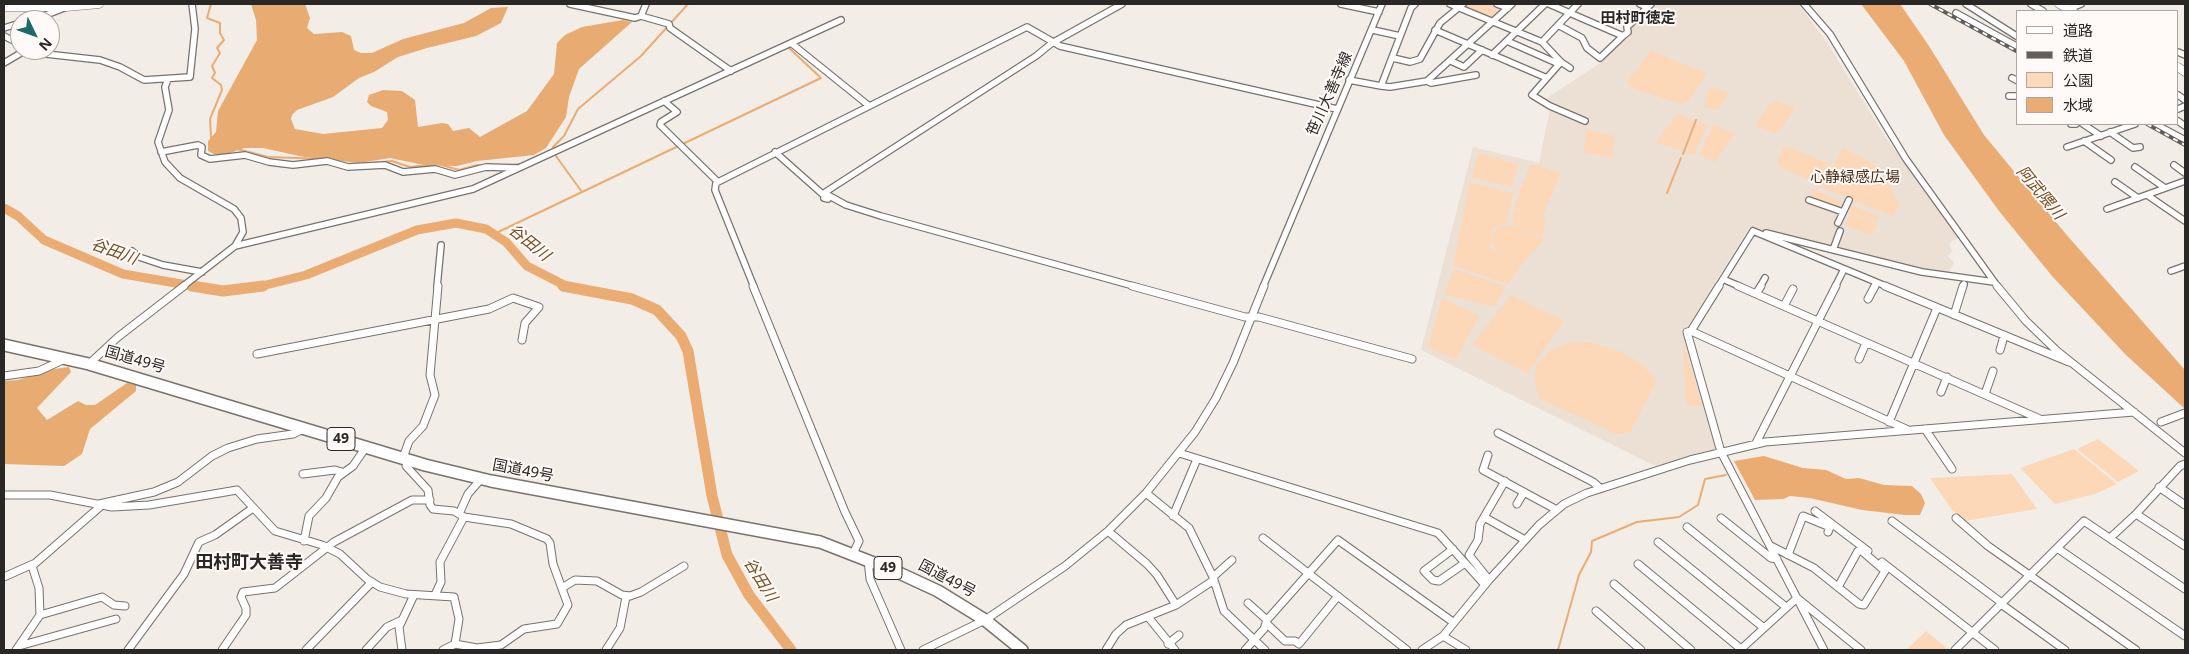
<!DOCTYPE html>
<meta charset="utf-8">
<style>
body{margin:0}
#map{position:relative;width:2189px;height:654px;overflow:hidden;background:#f3ede7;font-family:"Noto Sans","Noto Sans JP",sans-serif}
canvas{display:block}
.frame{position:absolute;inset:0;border:5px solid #2a2826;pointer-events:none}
.legend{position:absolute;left:2016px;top:10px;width:162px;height:115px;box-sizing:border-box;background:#fffaf7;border:1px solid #aaa6a3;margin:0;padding:6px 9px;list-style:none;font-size:15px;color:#2a2826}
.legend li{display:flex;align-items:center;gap:10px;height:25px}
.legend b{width:25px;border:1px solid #aaa6a3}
.north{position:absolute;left:10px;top:10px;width:50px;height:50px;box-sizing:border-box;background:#fffaf7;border:1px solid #aaa6a3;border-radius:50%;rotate:132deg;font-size:14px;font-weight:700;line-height:20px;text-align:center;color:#2a2826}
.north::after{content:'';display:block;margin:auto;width:18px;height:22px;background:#1e6a67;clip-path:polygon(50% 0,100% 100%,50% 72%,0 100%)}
</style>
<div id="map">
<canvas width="2189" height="654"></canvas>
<div class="frame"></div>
<ul class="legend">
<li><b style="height:6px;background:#fff"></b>道路</li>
<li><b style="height:6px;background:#615e5b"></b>鉄道</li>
<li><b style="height:14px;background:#fcd8b9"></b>公園</li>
<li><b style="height:14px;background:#eaac72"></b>水域</li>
</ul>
<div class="north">N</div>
</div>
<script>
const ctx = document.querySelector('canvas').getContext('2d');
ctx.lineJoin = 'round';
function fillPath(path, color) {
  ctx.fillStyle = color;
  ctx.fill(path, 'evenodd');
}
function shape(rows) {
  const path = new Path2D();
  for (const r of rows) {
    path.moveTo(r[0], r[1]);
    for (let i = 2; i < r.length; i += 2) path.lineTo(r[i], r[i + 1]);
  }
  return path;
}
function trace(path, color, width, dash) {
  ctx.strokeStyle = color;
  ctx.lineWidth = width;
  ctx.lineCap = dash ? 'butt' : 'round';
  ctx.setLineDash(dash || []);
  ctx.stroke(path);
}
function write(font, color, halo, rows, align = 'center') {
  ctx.font = font + ' "Noto Sans","Noto Sans JP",sans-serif';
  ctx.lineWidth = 4;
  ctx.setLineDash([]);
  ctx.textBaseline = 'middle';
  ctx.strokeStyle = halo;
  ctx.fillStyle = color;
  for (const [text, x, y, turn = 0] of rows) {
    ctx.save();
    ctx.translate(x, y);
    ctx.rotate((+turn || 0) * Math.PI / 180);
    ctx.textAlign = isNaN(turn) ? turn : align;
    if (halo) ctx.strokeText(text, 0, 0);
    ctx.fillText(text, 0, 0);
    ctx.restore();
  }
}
fillPath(shape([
 [1654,4,1798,4,1826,41,1886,138,1960,237,1950,242,1949,245,1952,251,1948,256,1954,263,1948,274,1749,228,1685,331,1717,449,1660,466,1653,465,1421,350,1473,147,1539,163,1550,109,1544,100,1602,62,1632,29,1630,27]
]), '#ecdfd4');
fillPath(shape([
 [1468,4,1494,4,1505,8,1491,20,1460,7],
 [1651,51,1707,73,1689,101,1680,104,1632,88,1627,82],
 [1709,87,1729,92,1718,110,1704,107],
 [1773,100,1795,108,1777,134,1755,126],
 [1678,113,1694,121,1681,151,1656,143],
 [1696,122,1708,125,1694,155,1685,153],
 [1713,125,1735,134,1715,162,1699,156],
 [1587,130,1615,136,1611,158,1583,152],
 [1785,146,1831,164,1818,185,1784,169,1778,164,1778,159],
 [1843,148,1881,168,1899,205,1893,216,1820,187],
 [1478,153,1518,164,1512,187,1472,178],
 [1531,164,1560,173,1542,218,1546,220,1542,236,1512,223,1514,210,1528,214,1513,208],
 [1470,183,1513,193,1507,223,1492,228,1490,248,1512,258,1496,249,1491,240,1494,232,1498,227,1515,225,1545,239,1524,262,1518,260,1523,263,1508,284,1453,265],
 [1813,189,1842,202,1838,208,1810,198],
 [1849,205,1879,216,1876,223,1847,212],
 [1851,214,1877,225,1871,235,1845,225],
 [1454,269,1505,286,1495,307,1444,294],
 [1511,295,1564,321,1527,373,1472,345],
 [1442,298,1479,316,1456,359,1428,348],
 [1683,341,1702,406,1686,404],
 [1573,342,1593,343,1622,352,1636,360,1652,375,1656,381,1630,432,1616,434,1539,398,1534,379,1536,367,1549,351],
 [2098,439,2139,471,2118,482,2077,449],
 [2074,449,2117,484,2095,494,2055,504,2020,468],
 [2012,474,2037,509,1965,521,1952,510,1930,478],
 [1926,631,1942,644,1948,649,1906,650]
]), '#fcd8b9');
fillPath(shape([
 [251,4,305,4,310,18,307,28,314,34,342,32,351,36,354,50,361,53,372,53,403,39,464,23,491,8,508,7,501,23,476,36,427,48,398,57,374,72,359,78,333,97,297,110,292,115,291,119,295,129,323,134,382,128,388,120,387,112,371,106,367,102,369,95,383,90,402,91,415,100,418,127,442,123,448,124,453,131,469,128,480,137,527,111,554,74,557,43,565,35,582,27,623,20,632,22,579,69,569,97,566,117,546,148,534,155,477,161,457,166,424,165,390,158,359,163,304,157,263,148,244,148,227,154,216,155,208,151,208,141,216,132,218,111,257,40,256,20],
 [69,367,71,372,37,408,47,420,78,401,86,405,95,405,127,383,136,385,136,391,90,429,82,454,64,466,4,464,4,381,18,380,54,369]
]), '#e8ab71');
fillPath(shape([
 [1861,4,1900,4,1929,46,1984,135,2065,233,2185,370,2185,409,2126,355,2052,276,1999,211,1944,135,1904,61],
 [1764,456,1803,468,1826,470,1846,479,1859,478,1884,485,1912,486,1921,494,1925,503,1920,515,1905,515,1862,510,1810,498,1790,496,1783,499,1755,500,1734,461]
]), '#eaac72');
trace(shape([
 [211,4,207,18,220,23,220,33,224,40,217,48,220,53,212,66,215,73,212,78,221,85,222,90,210,119,211,138,218,144,268,157,323,159],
 [1683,154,1696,120],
 [372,163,392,161,410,167,438,164,459,170,477,165,489,165],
 [508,165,521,164],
 [582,192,553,152,553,147,564,136,578,109,641,56,688,4],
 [1667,193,1681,158],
 [494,234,821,78,789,48],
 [1558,650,1579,575,1591,552,1592,541,1637,522,1679,517,1698,505,1705,479,1726,475]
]), '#eaac72', 2);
trace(shape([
 [4,208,18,216,44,240,123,274,199,287],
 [258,287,306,275,417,230,456,223,486,229,506,242,527,266,568,287]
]), '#eaac72', 9);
trace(shape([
 [192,286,223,291,263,286],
 [563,286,632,299,657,310,681,336,688,351,712,496,727,555,749,595,791,650]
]), '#eaac72', 11);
const minorFar1 = shape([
 [570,4,635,18,641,16,669,24,670,28,731,71],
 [1341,4,1379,12],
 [1450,4,1542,42],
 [1497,4,1508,8],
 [1549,4,1623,36,1628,32,1627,27,1651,4],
 [1578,4,1542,42,1561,62,1532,95,1550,106,1585,121],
 [1640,4,1647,7],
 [1804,4,1830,34,1906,159,1998,287],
 [1966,4,2018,37],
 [2031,4,2043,11],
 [2069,9,2081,4],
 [1956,13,2018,47],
 [641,16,646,4],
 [33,20,64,8],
 [1558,25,1582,38,1587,48,1600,58,1623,36],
 [4,28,20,23],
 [1373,30,1400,36],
 [1435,30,1547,78],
 [4,36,20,44],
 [1507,41,1559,64],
 [791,43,868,105],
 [35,50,46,54,100,60,120,67,144,80,190,77,195,29,192,4],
 [2178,52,2185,55],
 [1492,55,1545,4],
 [1393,58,1410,62,1420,59,1440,23,1463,4],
 [1451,61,1464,67,1482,50],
 [1561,62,1570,68],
 [4,63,26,50],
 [2012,78,2018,81],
 [168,79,165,87,169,110,158,142,165,162,180,178,234,209,241,218,243,232,235,246,182,287],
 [1349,80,1381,86,1411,8,1415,4],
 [1427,81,1512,4],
 [1381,86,1390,87,1427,81,1431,83,1476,75],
 [2178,95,2185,100],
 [2009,96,2018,96],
 [664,101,677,112,661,122,660,125,717,181],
 [2178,109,2185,106],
 [2178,121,2185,126],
 [2071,124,2076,124],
 [2083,124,2101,136],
 [2155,124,2185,140],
 [2110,132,2133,148,2140,147],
 [2084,141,2111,160],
 [2067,147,2135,124],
 [161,152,198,145,202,147,201,155,210,159,245,155,269,162,293,165,327,161,348,167,385,165,403,172,435,169,455,175,486,167,517,168],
 [775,152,828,199,824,198],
 [2174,165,2185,173],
 [2135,167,2165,188],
 [2115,182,2138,198],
 [824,193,1036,56,1052,43,1122,4],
 [826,194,846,205,881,216,1137,287],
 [2147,195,2185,221],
 [1809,200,1843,212],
 [2107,209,2185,181],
 [1838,223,1849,200],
 [1753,231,1888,287],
 [1766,233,1922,272,1994,282],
 [235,246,473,189,841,20],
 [1833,250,1840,231],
 [132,251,139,257,163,265,202,272],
 [2171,271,2185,266],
 [1723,279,1741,287],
 [437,287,441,245],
 [754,287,715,190,716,183,1027,27,1060,46,1337,109],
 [1263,287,1382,4],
 [1718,287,1753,231],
 [1760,287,1765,278],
 [1835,287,1844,269],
 [1874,287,1876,283],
 [1963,287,1964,284]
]);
const minor = shape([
 [753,286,845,512,859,541,853,554],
 [1132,286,1245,317,1259,317,1412,359],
 [1719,286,1691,331,1687,332,1721,452,1824,650],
 [1738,286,2040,419],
 [1885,286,2069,362],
 [1997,286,2026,321,2057,351,2185,453],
 [1756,294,1761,286],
 [1868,299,1875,286],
 [1784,306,1793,289],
 [1954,315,1963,286],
 [1691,331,1906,429],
 [2000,350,2004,336],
 [257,354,489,309,513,298,539,307,525,323,522,340],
 [1859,359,1866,343],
 [89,364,118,337,184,286],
 [4,376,39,371,67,358],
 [1941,392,1947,377],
 [1985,394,1993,371],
 [1889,422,1937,308],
 [2161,422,2185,413],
 [1925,429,1952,469],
 [1498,433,1593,482,1600,488],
 [1756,443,1836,286],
 [1179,453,1438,533,1485,585],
 [1488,455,1483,470,1557,510],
 [403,458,409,441,423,426,435,395,430,375,438,286],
 [408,460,406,466,428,490,430,505,433,509,454,511,464,517,511,524,547,539,550,543,553,564,568,605,557,624,524,629,501,645,477,648,455,644],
 [2185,464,2180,466,2136,514,2185,546],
 [303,474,335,470,342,472],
 [2159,487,2185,505],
 [1146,493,1189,528,1213,577,1224,611,1265,650],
 [4,495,50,495,112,507,149,505,237,490,275,531,322,545,340,554,367,579,380,587,406,594,454,597,459,619,455,644,443,650],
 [99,504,154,492,178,482,212,456,228,448,257,439,293,434,303,429],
 [1517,504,1524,492],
 [1815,511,1868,551],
 [459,514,468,494,481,479],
 [1173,516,1197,459],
 [1484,517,1525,540],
 [1721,518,1771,558,1777,559],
 [1956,518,1988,546,2136,650],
 [1892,521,2002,603],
 [1687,527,1786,607],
 [1108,531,1147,564,1157,575,1176,605],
 [1263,538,1407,650],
 [2110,538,2136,514],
 [304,541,309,516,326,498,338,477,353,466,366,447],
 [1658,542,1764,628],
 [1771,546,1814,568,1859,604,1864,605,1885,571,1862,551,1858,551,1838,587],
 [2057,548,2185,636],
 [1453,549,1424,571,1433,580,1439,581,1465,563],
 [1788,555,1803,516,1830,527,1828,532],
 [868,560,870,579,901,650],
 [1882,562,1995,650],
 [1638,564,1741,649],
 [4,577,33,564],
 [1213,577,1232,560],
 [1489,580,1469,555,1478,540,1480,524,1505,481],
 [1614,584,1691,650],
 [562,588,575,580,597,581,622,595,630,596,641,592,684,566],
 [435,595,441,582,440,562,464,517],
 [1248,603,1267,620],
 [2001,604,2065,650],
 [1596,611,1641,650],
 [40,615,102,597,114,605,125,606],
 [1149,618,1175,650],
 [1266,623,1285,641,1295,641,1299,644,1338,596],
 [1443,636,1466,650],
 [1168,644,1179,635],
 [19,646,116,619],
 [16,650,40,615,39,588,32,566,102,505],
 [128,650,184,574,199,542,215,535,253,508],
 [222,650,246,615,246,608,241,597,243,592,275,588,334,542,412,500,430,500],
 [306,650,372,582],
 [366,650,387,627,402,620],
 [402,650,399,627,414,595],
 [606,650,620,628,626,597],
 [923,650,985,620,1065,566,1108,531,1146,493,1195,432,1216,398,1233,363,1264,286],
 [1106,650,1116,634,1126,625,1176,605,1214,580],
 [1245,650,1264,629,1267,620,1338,540,1453,622],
 [1422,650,1443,636,1489,580,1539,525,1564,504,1587,493,1690,460,1765,442,2134,412],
 [1740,650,1797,598,1861,650],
 [1955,650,2084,521,2185,589]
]);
const major = shape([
 [2059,4,2073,11],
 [4,7,66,7,99,4],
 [2178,67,2185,72]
]);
const highway = shape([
 [4,345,89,364,425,465,491,481,820,542,897,572,938,591,985,620,1022,650]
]);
trace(minorFar1, '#78726d', 8);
trace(minor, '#78726d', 9);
trace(major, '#78726d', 9);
trace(highway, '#78726d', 14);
trace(minorFar1, '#fff', 5.5);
trace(minor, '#fff', 7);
trace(major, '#fff', 8);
trace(highway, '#fff', 11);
const rail = shape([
 [1930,4,2018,52],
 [2147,124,2185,145]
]);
trace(rail, '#615e5b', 4);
trace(rail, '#fffaf7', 2, [5]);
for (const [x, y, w] of [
 [341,439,28],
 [888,568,28]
]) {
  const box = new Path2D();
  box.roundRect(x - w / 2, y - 11.5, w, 23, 4);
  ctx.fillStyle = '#fffaf7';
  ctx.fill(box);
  trace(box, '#2a2826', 1);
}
write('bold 14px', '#2a2826', null, [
 ["49",341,439],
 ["49",888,568]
]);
write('bold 15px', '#2a2826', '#fffaf7', [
 ["田村町徳定",1638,19]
]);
write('15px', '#2a2826', '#fffaf7', [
 ["笹川大善寺線",1330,94,-66],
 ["国道49号",135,360,16],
 ["国道49号",523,471,11],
 ["国道49号",947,579,28]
]);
write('15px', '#472e15', '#fffaf7', [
 ["心静緑感広場",1855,178]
]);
write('italic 16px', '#764d22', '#fffaf7', [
 ["阿武隈川",2040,193,50],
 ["谷田川",529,243,39],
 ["谷田川",114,252,20],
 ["谷田川",760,580,58]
]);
write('bold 18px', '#2a2826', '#fffaf7', [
 ["田村町大善寺",249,563]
]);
</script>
